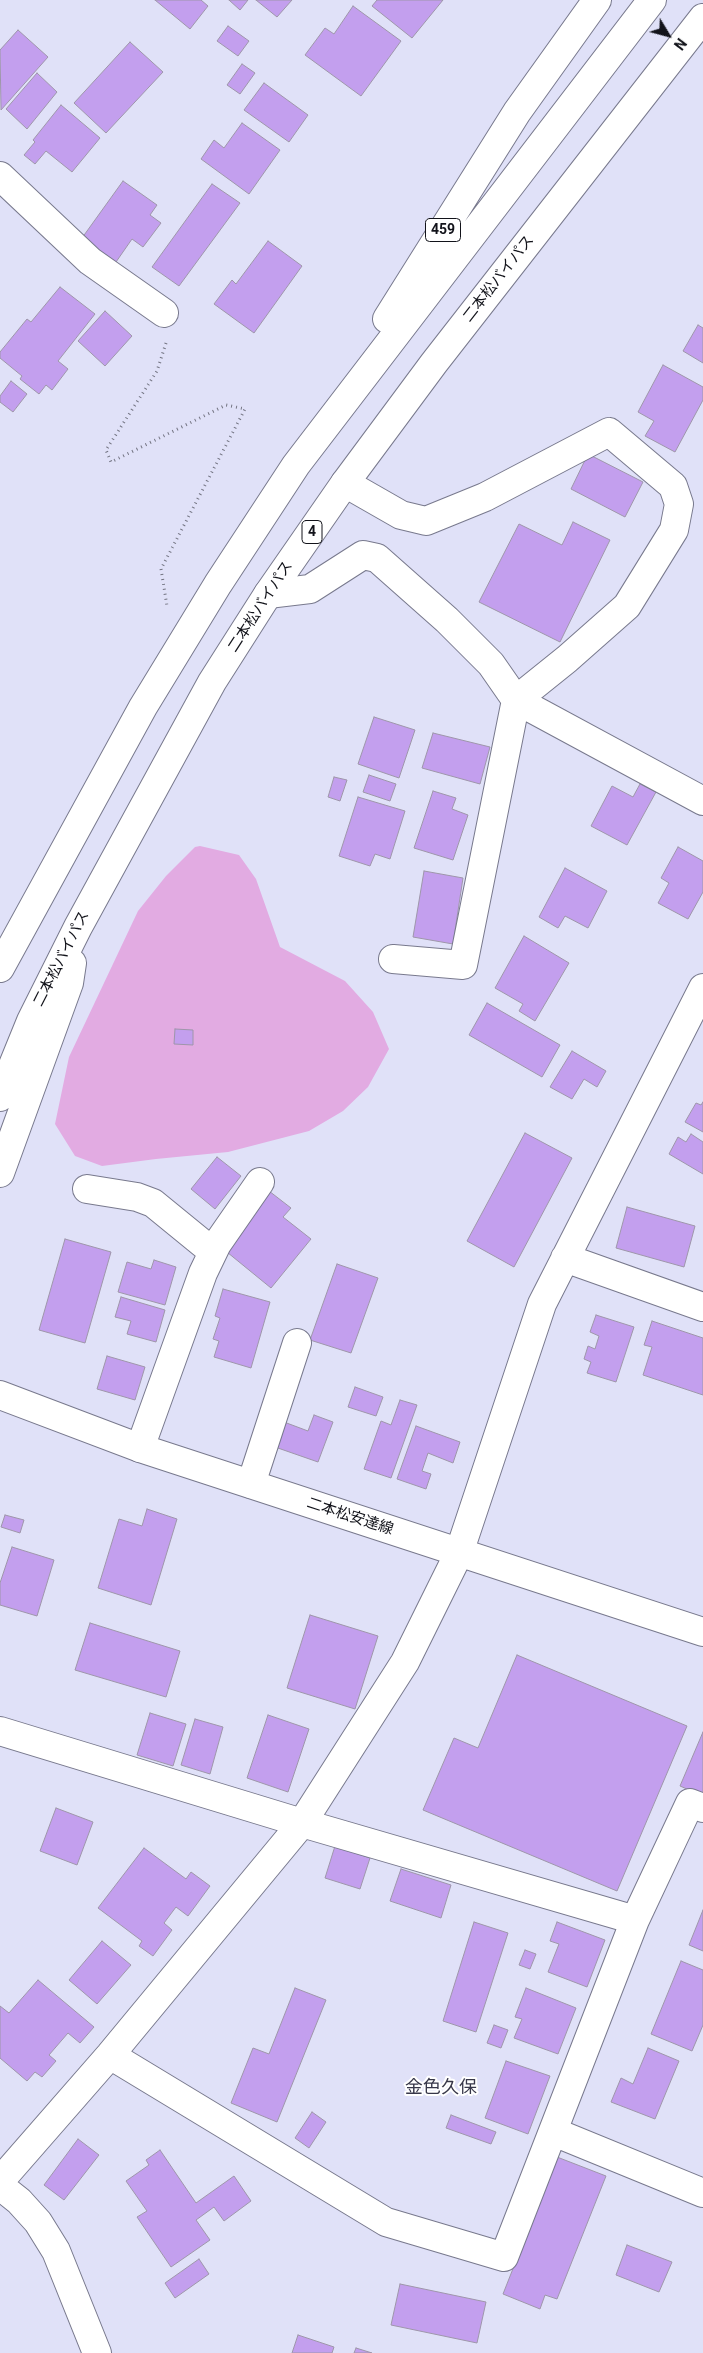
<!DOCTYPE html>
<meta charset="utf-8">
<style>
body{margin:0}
#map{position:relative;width:703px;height:2353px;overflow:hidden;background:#e0e1f8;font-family:Roboto,sans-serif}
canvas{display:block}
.north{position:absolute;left:643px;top:10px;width:50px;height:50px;-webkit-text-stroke:4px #fff;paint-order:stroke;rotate:127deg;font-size:14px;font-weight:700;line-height:20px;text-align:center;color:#12131a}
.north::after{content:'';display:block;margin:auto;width:18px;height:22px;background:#12131a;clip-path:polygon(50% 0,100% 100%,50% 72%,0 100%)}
</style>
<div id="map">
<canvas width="703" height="2353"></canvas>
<div class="north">N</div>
</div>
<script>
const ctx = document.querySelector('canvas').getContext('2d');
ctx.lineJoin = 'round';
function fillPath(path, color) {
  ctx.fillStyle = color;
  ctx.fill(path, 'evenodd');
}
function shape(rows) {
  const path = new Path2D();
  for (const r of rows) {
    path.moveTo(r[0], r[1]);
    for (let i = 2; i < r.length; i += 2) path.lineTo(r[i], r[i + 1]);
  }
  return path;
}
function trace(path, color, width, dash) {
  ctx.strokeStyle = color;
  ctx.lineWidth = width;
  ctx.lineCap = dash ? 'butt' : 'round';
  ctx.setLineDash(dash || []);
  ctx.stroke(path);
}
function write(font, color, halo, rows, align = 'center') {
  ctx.font = font + ' Roboto,"Noto Sans JP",sans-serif';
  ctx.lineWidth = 4;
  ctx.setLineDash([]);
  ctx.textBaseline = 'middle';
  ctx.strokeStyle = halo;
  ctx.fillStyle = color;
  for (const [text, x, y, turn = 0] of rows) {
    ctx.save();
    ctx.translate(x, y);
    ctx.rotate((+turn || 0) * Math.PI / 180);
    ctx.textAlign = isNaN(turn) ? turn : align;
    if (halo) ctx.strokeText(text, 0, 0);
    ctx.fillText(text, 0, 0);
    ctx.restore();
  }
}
fillPath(shape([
 [200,846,239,855,256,879,280,947,345,981,373,1012,389,1049,368,1087,343,1111,309,1131,228,1152,156,1159,102,1166,75,1156,55,1124,69,1057,138,911,166,876,195,847]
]), '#e2abe2');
const building = shape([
 [155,0,201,0,208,6,190,29,155,0],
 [229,0,248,0,240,10,229,0],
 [256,0,292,0,277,17,256,0],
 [377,0,443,0,412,38,372,6,377,0],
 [353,6,401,41,361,96,305,55,325,28,334,34,353,6],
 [228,26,249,41,238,56,217,41,228,26],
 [18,30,48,57,1,110,0,50,18,30],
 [130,42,163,72,106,133,74,103,130,42],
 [242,64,255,73,240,94,227,85,242,64],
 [37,73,57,92,27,129,6,109,37,73],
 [264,83,308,115,289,142,244,110,264,83],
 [61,105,100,138,72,172,46,151,35,164,24,155,35,142,33,140,61,105],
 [242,123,280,150,249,194,201,159,214,140,224,148,242,123],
 [123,181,157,205,150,215,161,223,143,247,132,239,116,262,82,238,123,181],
 [212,184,240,203,179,286,152,267,212,184],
 [268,241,302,266,254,333,214,304,232,280,236,284,268,241],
 [60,287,95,314,58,361,68,369,52,390,46,385,39,394,20,379,22,376,0,358,0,352,27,319,31,322,60,287],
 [105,311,132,336,105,366,78,341,105,311],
 [698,325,703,328,703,363,683,351,698,325],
 [663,365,703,387,703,400,675,452,645,436,654,421,638,412,663,365],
 [11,381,27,394,13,412,0,402,0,396,11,381],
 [588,454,643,482,625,517,571,489,588,454],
 [573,522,610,540,560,642,479,602,519,524,562,545,573,522],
 [374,717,415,730,399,778,358,764,374,717],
 [433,733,490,747,480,784,422,768,433,733],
 [369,775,396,784,390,801,363,792,369,775],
 [334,777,347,780,340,801,328,797,334,777],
 [640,784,656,792,627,845,591,826,612,786,633,797,640,784],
 [433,791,456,798,452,809,468,815,453,860,414,848,433,791],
 [358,797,405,811,390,859,375,854,370,866,339,856,358,797],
 [678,847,703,861,703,892,688,919,658,903,669,883,661,878,678,847],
 [565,868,607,891,588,928,565,916,558,928,539,917,565,868],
 [424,871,463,878,453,944,413,937,424,871],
 [524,936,569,963,535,1021,519,1011,523,1004,495,988,524,936],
 [487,1003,560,1045,542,1077,469,1035,487,1003],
 [175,1029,193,1030,193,1045,174,1044,175,1029],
 [572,1051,606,1071,597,1087,584,1079,572,1099,550,1087,572,1051],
 [703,1102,703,1132,685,1122,696,1103,701,1105,703,1102],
 [525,1133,572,1158,514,1267,467,1241,525,1133],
 [691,1134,703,1142,703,1174,669,1154,678,1137,686,1142,691,1134],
 [217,1157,241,1176,215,1209,191,1189,217,1157],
 [269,1191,291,1208,283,1217,311,1239,271,1288,222,1248,269,1191],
 [627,1207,695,1226,684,1267,616,1248,627,1207],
 [65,1239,111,1252,85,1343,39,1330,65,1239],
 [154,1260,176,1267,165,1305,118,1292,127,1262,151,1269,154,1260],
 [337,1264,378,1278,351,1353,310,1340,337,1264],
 [223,1289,270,1302,251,1368,214,1357,219,1341,213,1339,220,1318,215,1316,223,1289],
 [121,1297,165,1310,156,1342,127,1334,131,1321,115,1317,121,1297],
 [596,1315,634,1327,616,1382,587,1373,591,1362,584,1359,588,1346,595,1349,599,1336,590,1332,596,1315],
 [652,1321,703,1338,703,1395,643,1375,652,1347,644,1345,652,1321],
 [107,1356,145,1367,135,1400,97,1389,107,1356],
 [355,1387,383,1397,376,1416,348,1407,355,1387],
 [400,1400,417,1405,391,1478,364,1469,381,1421,391,1425,400,1400],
 [314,1415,333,1422,318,1462,275,1447,284,1422,308,1431,314,1415],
 [416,1426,460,1442,453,1463,428,1453,422,1471,431,1474,426,1489,397,1479,416,1426],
 [147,1509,177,1519,151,1605,98,1588,119,1519,142,1526,147,1509],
 [5,1515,24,1520,20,1533,1,1527,5,1515],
 [12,1547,54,1560,37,1616,0,1605,0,1583,12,1547],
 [310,1615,378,1636,355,1709,287,1688,310,1615],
 [90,1623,180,1651,166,1697,75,1670,90,1623],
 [517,1655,687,1726,617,1891,423,1810,454,1738,478,1748,517,1655],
 [150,1713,186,1724,173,1766,137,1755,150,1713],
 [268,1715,309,1729,288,1792,247,1778,268,1715],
 [195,1719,223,1727,210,1774,181,1765,195,1719],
 [703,1732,703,1796,680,1786,703,1732],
 [56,1808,93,1822,77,1865,40,1851,56,1808],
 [335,1846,370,1858,360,1889,325,1878,335,1846],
 [144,1848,186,1879,191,1872,210,1886,188,1916,176,1907,164,1923,172,1930,153,1956,139,1946,142,1941,98,1908,144,1848],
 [401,1869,451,1885,441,1918,390,1901,401,1869],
 [703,1910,703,1951,689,1945,703,1910],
 [474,1922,508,1933,476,2032,443,2021,474,1922],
 [557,1922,605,1940,587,1987,548,1972,559,1944,550,1941,557,1922],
 [102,1941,131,1965,97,2004,69,1980,102,1941],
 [525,1950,536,1954,530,1969,519,1965,525,1950],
 [681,1961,703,1970,703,2025,692,2051,651,2034,681,1961],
 [38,1980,94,2027,80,2043,68,2033,49,2055,56,2061,42,2077,35,2072,27,2081,0,2058,0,2006,9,2013,38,1980],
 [295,1988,326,2000,277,2122,231,2103,253,2048,269,2054,295,1988],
 [526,1988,576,2008,558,2054,514,2038,522,2019,515,2017,526,1988],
 [494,2025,508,2030,501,2048,487,2043,494,2025],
 [648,2048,679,2061,655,2119,611,2102,621,2078,633,2084,648,2048],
 [506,2061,550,2076,528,2134,485,2118,506,2061],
 [312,2112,326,2122,309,2148,295,2138,312,2112],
 [451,2115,496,2132,491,2144,446,2128,451,2115],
 [78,2139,99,2155,64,2200,44,2185,78,2139],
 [160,2150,196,2203,234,2176,251,2201,224,2221,214,2207,196,2220,210,2240,171,2267,137,2217,147,2211,126,2181,149,2165,146,2160,160,2150],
 [557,2157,606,2176,557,2299,545,2295,540,2309,503,2294,557,2157],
 [627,2245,672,2262,659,2292,616,2275,627,2245],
 [199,2259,209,2274,175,2298,165,2283,199,2259],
 [400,2284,486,2302,477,2343,391,2325,400,2284],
 [298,2335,334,2347,332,2353,292,2353,298,2335],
 [356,2348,372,2353,354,2353,356,2348]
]);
fillPath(building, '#c39fee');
trace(building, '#9e96aa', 1);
const minor = shape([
 [0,176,90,261,164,313],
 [345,483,401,515,426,521,485,497,609,432,673,486,679,504,674,530,627,606,567,659,516,700,703,801],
 [268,594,310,589,363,555,377,558,447,620,491,664,516,700,463,965,393,959],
 [87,1189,137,1197,153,1203,213,1252],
 [565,1258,703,1307],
 [140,1448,203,1273,217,1244,260,1182],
 [251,1484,297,1343],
 [0,1731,302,1823,635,1920],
 [110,2055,386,2222,504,2257,635,1920,690,1803,703,1808],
 [554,2132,703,2193],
 [0,2181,110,2055,302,1823,405,1662,459,1553,542,1304,703,988],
 [0,2186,19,2201,38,2222,56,2251,97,2353]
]);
const major = shape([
 [0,1395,140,1448,703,1632]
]);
const highway = shape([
 [387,319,517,112,597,0],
 [0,968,143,707,218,584,296,465,652,0],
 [0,1097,31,1021,78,927,212,682,268,594,345,483,434,363,703,18],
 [0,1173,69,983,72,963]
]);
trace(minor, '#78798d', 30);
trace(major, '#78798d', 30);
trace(highway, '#78798d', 30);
trace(shape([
 [166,343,157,371,106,450,111,462,226,405,245,409,161,569,167,606]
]), '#737482', 3, [1, 4]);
trace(minor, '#fff', 28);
trace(major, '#fff', 28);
trace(highway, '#fff', 28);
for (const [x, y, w] of [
 [443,230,35],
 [312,532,20]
]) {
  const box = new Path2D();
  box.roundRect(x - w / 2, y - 11.5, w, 23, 4);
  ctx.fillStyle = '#fff';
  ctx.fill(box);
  trace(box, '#12131a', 1);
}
write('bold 14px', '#12131a', null, [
 ["459",443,230],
 ["4",312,532]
]);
write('15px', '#12131a', '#fff', [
 ["二本松バイパス",499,279,-52],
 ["二本松バイパス",261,607,-57],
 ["二本松バイパス",62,959,-63],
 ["二本松安達線",350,1517,18]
]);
write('18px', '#373749', '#fff', [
 ["金色久保",441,2088]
]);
</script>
